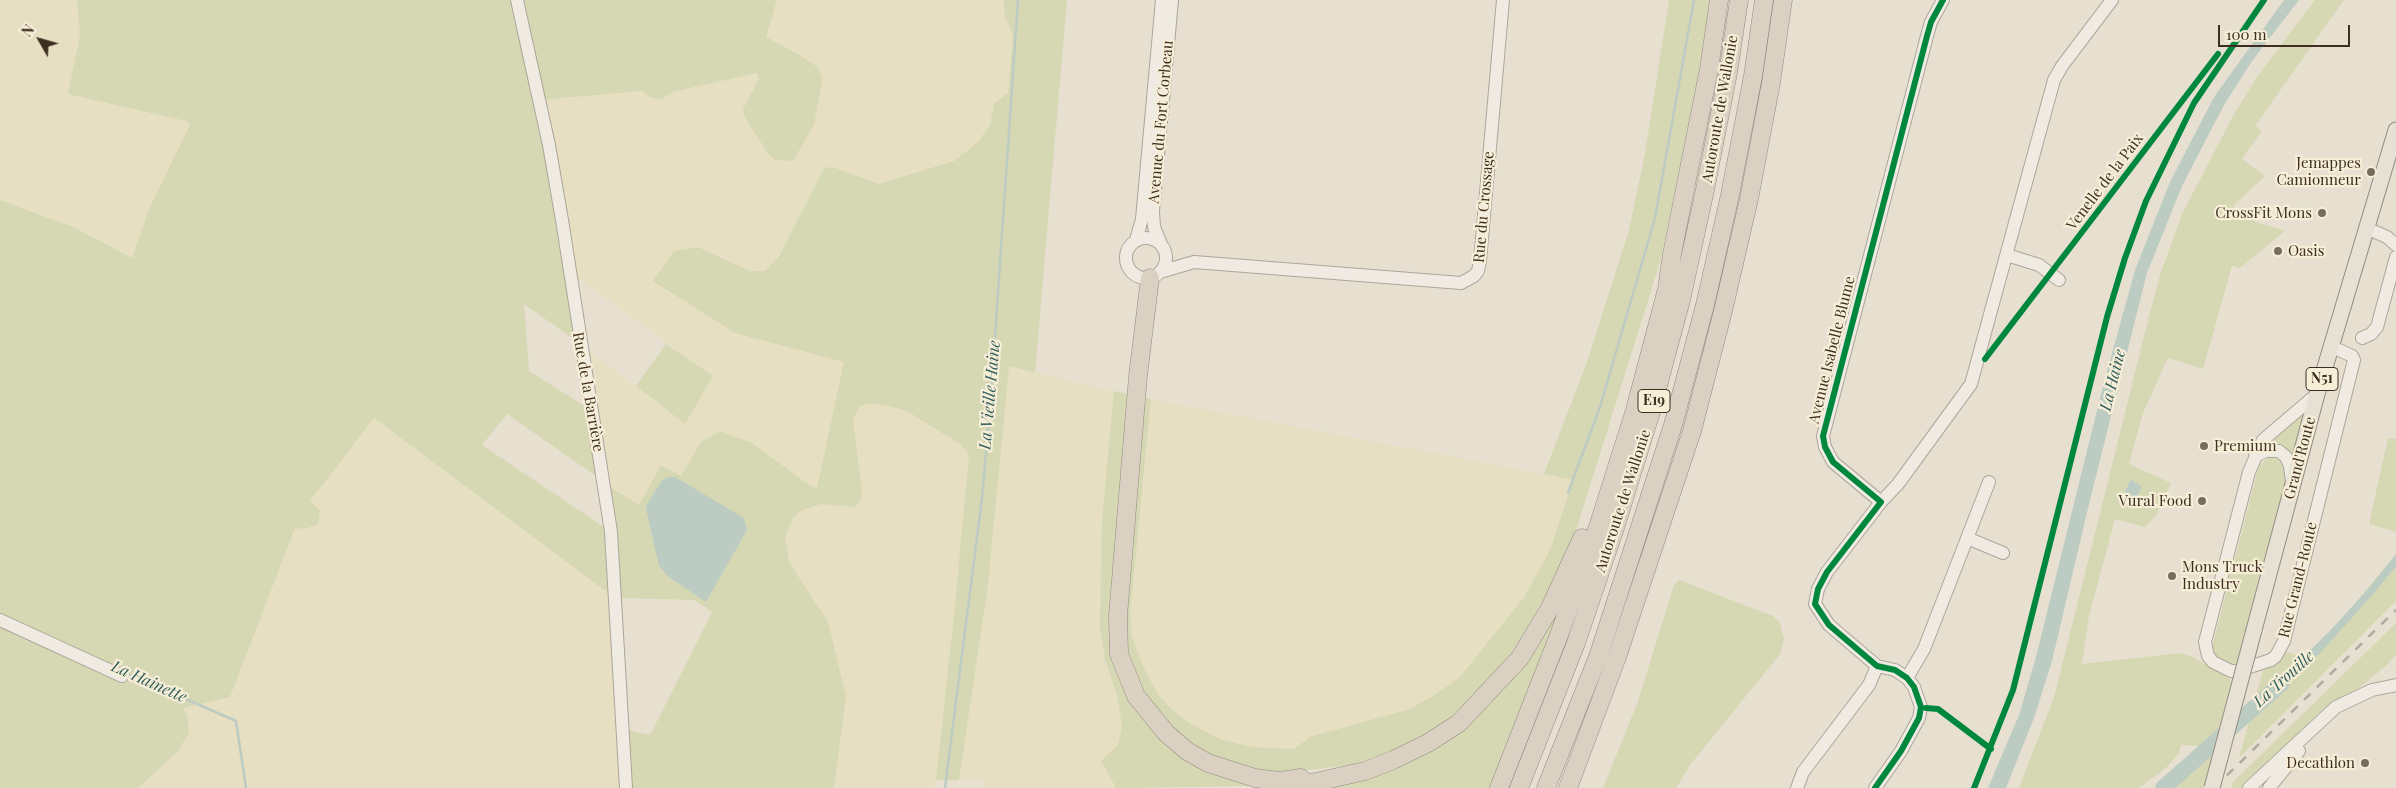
<!DOCTYPE html>
<meta charset="utf-8">
<style>
body{margin:0}
#map{position:relative;width:2396px;height:788px;overflow:hidden;background:#e7e0d1;font-family:"Playfair Display",serif}
canvas{display:block}
.north{position:absolute;left:15px;top:15px;width:50px;height:50px;-webkit-text-stroke:4px #f7eed8;paint-order:stroke;rotate:308deg;font-size:14px;font-weight:700;line-height:20px;text-align:center;color:#3d2e20}
.north::after{content:'';display:block;margin:auto;width:18px;height:22px;background:#3d2e20;clip-path:polygon(50% 0,100% 100%,50% 72%,0 100%)}
.scale{position:absolute;left:2218px;top:25px;width:132px;height:22px;box-sizing:border-box;border:2px solid #3d2e20;border-top:0;padding-left:6px;font-size:15px;line-height:18px;white-space:nowrap;color:#3d2e20;-webkit-text-stroke:4px #f7eed8;paint-order:stroke}
</style>
<div id="map">
<canvas width="2396" height="788"></canvas>
<div class="north">N</div>
<div class="scale">100 m</div>
</div>
<script>
const ctx = document.querySelector('canvas').getContext('2d');
ctx.lineJoin = 'round';
function fillPath(path, color) {
  ctx.fillStyle = color;
  ctx.fill(path, 'evenodd');
}
function shape(rows) {
  const path = new Path2D();
  for (const r of rows) {
    if (r.length === 3) {
      path.moveTo(r[0] + r[2], r[1]);
      path.arc(r[0], r[1], r[2], 0, 2 * Math.PI);
      continue;
    }
    path.moveTo(r[0], r[1]);
    for (let i = 2; i < r.length; i += 2) path.lineTo(r[i], r[i + 1]);
  }
  return path;
}
function trace(path, color, width, dash) {
  ctx.strokeStyle = color;
  ctx.lineWidth = width;
  ctx.lineCap = dash ? 'butt' : 'round';
  ctx.setLineDash(dash || []);
  ctx.stroke(path);
}
function write(font, color, halo, rows, align = 'center') {
  ctx.font = font + ' "Playfair Display",serif';
  ctx.lineWidth = 4.5;
  ctx.setLineDash([]);
  ctx.textBaseline = 'middle';
  ctx.strokeStyle = halo;
  ctx.fillStyle = color;
  for (const [text, x, y, turn = 0] of rows) {
    ctx.save();
    ctx.translate(x, y);
    ctx.rotate((+turn || 0) * Math.PI / 180);
    ctx.textAlign = isNaN(turn) ? turn : align;
    if (halo) ctx.strokeText(text, 0, 0);
    ctx.fillText(text, 0, 0);
    ctx.restore();
  }
}
fillPath(shape([
 [0,0,77,0,80,35,78,52,190,125,143,224,138,246,132,258,73,227,0,200],
 [777,0,1004,0,1005,16,1013,35,1008,93,994,104,990,125,977,144,954,161,878,184,833,167,824,168,780,256,765,271,750,271,709,251,654,281,735,333,845,362,817,488,701,442,681,476,661,465,639,505,603,483,579,343,685,424,712,376,579,279,571,281,539,100,642,91,651,98,662,99,671,92,757,73,759,78,743,109,793,161,814,125,822,80,781,45,766,37],
 [1009,366,1114,391,1102,520,1100,627,1105,660,1117,695,1122,725,1118,745,1101,762,1116,788,983,788,985,780,959,780,988,585],
 [1151,399,1544,474,1573,480,1551,548,1525,596,1459,678,1428,699,1407,710,1312,736,1294,749,1252,747,1222,740,1191,724,1170,708,1158,694,1146,673,1132,638,1130,615],
 [870,404,885,405,907,411,960,444,969,454,955,606,935,788,834,788,846,696,828,622,789,562,786,548,785,537,793,518,800,511,821,504,855,507,861,500,862,491,853,420,860,406],
 [374,418,615,598,626,788,138,788,177,752,183,708,230,697,295,528,305,529,310,501]
]), '#e6dfc2');
fillPath(shape([
 [77,0,777,0,766,37,801,56,819,68,822,80,814,125,793,161,776,160,770,156,745,118,743,109,759,79,757,73,672,92,662,99,651,98,642,91,539,100,579,343,524,304,529,371,591,410,602,475,593,474,507,414,482,445,610,531,603,483,639,505,661,465,681,476,701,442,720,431,752,443,809,485,817,488,844,362,735,333,653,281,674,251,698,247,750,271,765,271,780,255,824,168,833,167,878,184,954,161,977,143,990,125,994,104,1008,93,1013,35,1005,16,1004,0,1067,0,1035,372,1009,366,988,585,959,780,936,780,955,606,969,454,960,444,907,411,885,405,870,404,860,406,853,420,862,491,861,500,855,507,821,504,800,511,793,518,785,537,789,562,828,622,846,696,834,788,626,788,624,729,650,735,712,612,694,600,615,598,374,418,310,501,320,511,318,524,305,529,295,528,230,697,183,708,187,715,189,733,177,752,138,788,0,788,0,200,73,227,132,258,150,207,190,125,186,121,68,94,80,35],
 [1669,0,1710,0,1697,85,1661,259,1573,540,1553,583,1516,646,1499,672,1458,714,1430,732,1395,750,1352,765,1283,773,1246,769,1208,755,1190,744,1171,729,1142,692,1129,665,1125,639,1142,397,1151,399,1130,615,1132,638,1146,673,1158,694,1170,708,1191,724,1222,740,1252,747,1294,749,1312,736,1407,710,1428,699,1459,678,1525,596,1551,548,1573,480,1544,474,1587,362,1629,230,1645,153],
 [2315,0,2344,0,2255,126,2262,131,2242,159,2265,176,2233,206,2238,212,2259,223,2285,231,2240,268,2232,266,2203,369,2168,358,2143,413,2129,464,2171,483,2156,516,2145,527,2115,519,2089,616,2082,664,2180,653,2193,657,2232,680,2217,736,2201,746,2181,745,2178,754,2167,767,2139,788,2019,788,2054,697,2148,320,2160,275,2182,214,2234,114,2257,77],
 [666,344,713,376,685,424,636,386],
 [1114,391,1133,395,1112,630,1155,728,1262,786,1116,788,1101,761,1118,745,1122,725,1117,695,1105,660,1100,627,1102,520],
 [2302,415,2305,416,2293,455,2283,448,2264,447,2269,440],
 [2388,438,2396,439,2396,532,2369,524],
 [2273,457,2280,461,2286,467,2285,481,2236,664,2227,664,2216,657,2212,647,2259,466,2267,459],
 [2396,554,2396,601,2239,758,2264,666,2287,652,2304,657,2351,609],
 [1582,555,1524,707,1490,788,1306,788,1466,725],
 [1679,580,1773,616,1780,623,1784,639,1781,653,1690,765,1676,788,1603,788,1637,704,1674,585],
 [2396,623,2396,654,2386,666,2360,687,2323,709,2242,788,2231,788,2233,782],
 [2215,747,2204,788,2169,788,2197,763]
]), '#d6d7b3');
fillPath(shape([
 [2284,0,2299,0,2252,61,2224,105,2182,186,2147,273,2089,504,2052,661,2034,718,2006,788,1988,788,2019,715,2036,657,2103,386,2135,270,2170,182,2214,97],
 [668,477,675,477,744,518,747,530,706,602,669,577,659,566,646,509,647,504,662,480],
 [2131,479,2142,487,2131,506,2120,502],
 [2396,554,2396,566,2375,592,2322,651,2265,701,2267,689,2278,682,2328,633,2368,589],
 [2201,750,2197,763,2169,788,2159,788]
]), '#bcccc2');
trace(shape([
 [1568,493,1600,407,1655,218,1694,0],
 [126,673,236,721,246,788],
 [945,788,982,498,990,409,1018,0]
]), '#bcccc2', 2.5);
trace(shape([
 [2163,788,2282,683]
]), '#bcccc2', 16);
const minor = shape([
 [517,0,549,145,562,220,611,532,626,788],
 [2373,231,2387,237,2396,245],
 [1146,258,20],
 [1136,240,1142,219,1162,0],
 [1161,244,1154,227,1153,211,1172,0],
 [2007,255,2039,265,2059,280],
 [1160,272,1194,262,1461,283,1474,276,1478,271,1480,261,1503,0],
 [2362,338,2371,334,2377,327,2396,257],
 [2317,394,2263,440,2249,472,2205,642,2208,656,2213,662,2231,671,2237,671,2271,660,2276,656,2284,641,2354,360,2352,356,2339,350],
 [2255,456,2266,451,2279,451,2286,457,2290,466,2292,482],
 [1881,502,1898,484,1971,384,2054,80,2062,66,2112,0],
 [1967,538,2003,553],
 [0,620,122,676],
 [1907,678,1924,649,1989,482],
 [1797,788,1803,772,1869,685,1877,666],
 [1875,788,1901,751,1919,718,1921,707,1914,687,1907,678,1895,670,1877,666,1829,625,1815,604,1818,589,1827,572,1881,502,1833,462,1825,447,1823,436,1927,36,1931,22,1943,0],
 [2249,788,2336,707,2372,690,2396,685],
 [2269,788,2299,751]
]);
const major = shape([
 [2254,630,2317,394,2396,130]
]);
const highway = shape([
 [1150,278,1138,376,1118,616,1119,654,1136,696,1166,733,1187,751,1208,763,1255,778,1279,781,1301,778],
 [1289,788,1365,771,1393,760,1428,743,1459,723,1520,658,1550,608,1582,538],
 [1499,788,1559,635,1598,527,1635,410,1667,289,1672,254,1709,69,1719,0],
 [1519,788,1576,643,1614,531,1650,415,1681,300,1705,190,1728,73,1739,0],
 [1546,788,1599,654,1673,425,1705,305,1730,195,1753,76,1764,0],
 [1568,788,1617,657,1692,431,1723,311,1749,199,1771,83,1783,0]
]);
trace(minor, '#ada599', 14);
trace(major, '#928b80', 17);
trace(highway, '#928b80', 19);
trace(minor, '#efebe3', 12);
trace(major, '#e6e1d4', 15);
trace(highway, '#dad1c2', 18);
trace(shape([
 [2214,788,2396,610]
]), '#afaaa2', 2.5, [9, 9]);
const majorBridge = shape([
 [2212,788,2254,630]
]);
trace(majorBridge, '#928b80', 17, []);
trace(majorBridge, '#e6e1d4', 15);
trace(shape([
 [1985,359,2218,54],
 [1926,708,1938,709,1991,749],
 [1875,788,1901,751,1919,718,1921,707,1914,687,1907,678,1895,670,1877,666,1829,625,1815,604,1818,589,1827,572,1881,502,1833,462,1825,447,1823,436,1927,36,1931,22,1943,0],
 [1974,788,2013,690,2107,317,2125,258,2146,201,2194,103,2264,0]
]), '#00873e', 6);
for (const [x, y, r, color] of [
 [2371,172,5,"#786c5e"],
 [2322,213,5,"#786c5e"],
 [2278,251,5,"#786c5e"],
 [2204,446,5,"#786c5e"],
 [2202,501,5,"#786c5e"],
 [2172,576,5,"#786c5e"],
 [2365,763,5,"#786c5e"]
]) {
  const dot = new Path2D();
  dot.arc(x, y, r, 0, 2 * Math.PI);
  ctx.fillStyle = color;
  ctx.fill(dot);
  trace(dot, '#f7eed8', 2);
}
for (const [x, y, w] of [
 [2322,379,32],
 [1654,401,32]
]) {
  const box = new Path2D();
  box.roundRect(x - w / 2, y - 11.5, w, 23, 4);
  ctx.fillStyle = '#f7eed8';
  ctx.fill(box);
  trace(box, '#3d2e20', 1);
}
write('bold 14px', '#3d2e20', null, [
 ["N51",2322,379],
 ["E19",1654,401]
]);
write('15px', '#3d2e20', '#f7eed8', [
 ["Autoroute de Wallonie",1720,109,-80],
 ["Avenue du Fort Corbeau",1161,122,-85],
 ["Venelle de la Paix",2105,182,-53],
 ["Rue du Crossage",1484,207,-85],
 ["Avenue Isabelle Blume",1832,350,-76],
 ["Rue de la Barrière",588,392,80],
 ["Grand'Route",2300,458,-75],
 ["Autoroute de Wallonie",1623,501,-72],
 ["Rue Grand-Route",2298,580,-76]
]);
write('15px', '#3d2e20', '#f7eed8', [
 ["Jemappes",2361,163],
 ["Camionneur",2361,180],
 ["CrossFit Mons",2312,213],
 ["Oasis",2288,251,"left"],
 ["Premium",2214,446,"left"],
 ["Vural Food",2192,501],
 ["Mons Truck",2182,567,"left"],
 ["Industry",2182,584,"left"],
 ["Decathlon",2355,763]
], 'right');
write('italic 16px', '#2f5d5a', '#f7eed8', [
 ["La Haine",2113,380,-76],
 ["La Vieille Haine",990,395,-85],
 ["La Trouille",2284,679,-42],
 ["La Hainette",149,682,24]
]);
</script>
